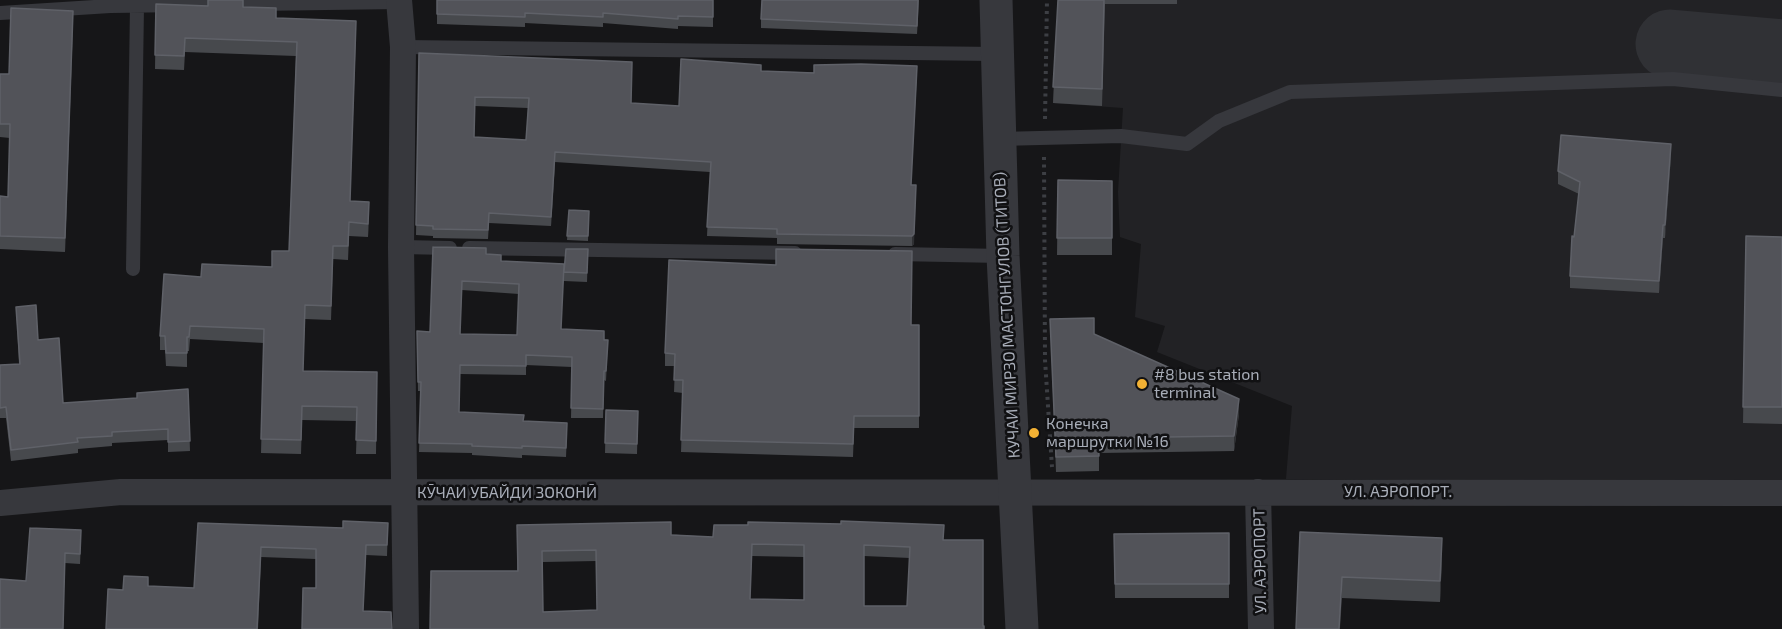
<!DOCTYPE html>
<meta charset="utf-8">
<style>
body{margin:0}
canvas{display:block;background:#161618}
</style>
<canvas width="1782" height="629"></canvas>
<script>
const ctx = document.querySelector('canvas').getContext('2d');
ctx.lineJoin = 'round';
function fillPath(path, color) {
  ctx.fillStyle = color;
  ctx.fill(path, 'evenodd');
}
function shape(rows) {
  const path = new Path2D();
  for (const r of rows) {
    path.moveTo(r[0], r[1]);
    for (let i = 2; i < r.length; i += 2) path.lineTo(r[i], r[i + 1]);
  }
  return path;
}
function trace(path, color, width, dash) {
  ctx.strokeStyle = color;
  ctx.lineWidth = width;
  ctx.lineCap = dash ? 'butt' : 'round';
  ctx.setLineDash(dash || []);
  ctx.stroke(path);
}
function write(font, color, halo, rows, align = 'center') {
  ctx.font = font + ' "Exo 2",sans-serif';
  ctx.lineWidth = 5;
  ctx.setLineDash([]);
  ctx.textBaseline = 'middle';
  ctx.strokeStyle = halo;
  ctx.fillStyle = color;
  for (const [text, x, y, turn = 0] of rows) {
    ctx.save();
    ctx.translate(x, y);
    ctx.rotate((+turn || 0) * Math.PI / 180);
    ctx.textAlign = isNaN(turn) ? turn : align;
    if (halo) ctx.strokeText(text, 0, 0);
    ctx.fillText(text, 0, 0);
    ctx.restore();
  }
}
fillPath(shape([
 [1058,0,1782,0,1782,483,1286,479,1292,406,1157,352,1165,326,1135,317,1141,244,1120,237,1118,192,1123,108,1053,103]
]), '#222225');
trace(shape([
 [1670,44,1782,54]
]), '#303135', 69);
trace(shape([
 [1045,119,1047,0],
 [1044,157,1045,360,1052,467]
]), '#3d3f44', 4, [3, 4.5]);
trace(shape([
 [0,13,110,6,399,2],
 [403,47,996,54],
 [999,139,1121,136,1187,144,1219,121,1290,92,1673,79,1782,90],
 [401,247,450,248],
 [469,248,795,253],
 [895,254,1003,256],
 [133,269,137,6]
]), '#37383d', 14);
trace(shape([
 [399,0,403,47,401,247,406,629],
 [1258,492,1261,629],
 [0,503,121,492,1782,493]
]), '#37383d', 26);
trace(shape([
 [996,0,1003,256,1022,629]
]), '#37383d', 33);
fillPath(shape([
 [437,0,713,0,713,27,678,26,678,29,603,23,603,27,525,23,525,27,437,24],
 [919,0,917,34,761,28,761,19],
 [1058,0,1177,0,1177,4,1105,4,1102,106,1053,103],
 [156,4,243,7,276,18,356,35,350,201,369,216,368,237,349,236,348,260,333,259,331,320,305,319,303,371,377,372,376,454,356,454,357,421,302,420,301,454,261,453,264,343,190,339,189,351,187,351,187,367,166,366,165,350,160,350,160,336,201,277,272,267,289,251,296,56,185,52,184,70,155,69],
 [73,24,65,252,0,249,0,196,8,197,10,138,0,137,0,74,9,74],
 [419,53,632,72,631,104,679,106,761,71,917,75,911,185,914,244,912,246,777,244,777,238,707,236,710,172,555,162,551,226,489,223,488,239,433,238,433,236,416,235],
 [475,106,528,108,526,140,474,137],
 [1671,156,1665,238,1663,238,1659,293,1570,288,1570,276,1579,194,1558,184,1558,171],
 [1058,180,1112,181,1112,255,1057,255],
 [569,210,589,211,588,241,567,240],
 [1746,236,1782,237,1782,424,1743,423],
 [433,247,486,254,501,261,562,329,608,340,606,381,604,380,603,418,571,418,572,367,526,365,526,375,460,374,459,413,524,421,567,433,566,457,522,455,522,458,472,455,472,453,419,452,421,391,418,391,417,331,430,332],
 [462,290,519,294,517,335,460,334],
 [588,249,587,282,564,281,564,272],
 [16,307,38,340,63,403,137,398,188,389,190,451,168,452,168,440,112,443,112,446,78,449,78,453,11,461,6,418,0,418,0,365,19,364],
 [1050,319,1094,334,1239,414,1234,451,1099,453,1099,471,1056,472],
 [911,325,919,325,919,428,854,428,853,457,681,452,683,393,674,392,675,366,665,366,665,353],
 [606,410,638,411,637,454,605,453],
 [198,523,343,528,388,523,387,556,366,555,363,611,316,588,316,559,261,557,258,629,106,629,123,590,148,586,194,588],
 [517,525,713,537,944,540,983,626,430,629,517,571],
 [752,556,804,557,804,600,750,599],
 [864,556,910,558,907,606,864,606],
 [596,561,597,610,543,612,543,562],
 [1300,532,1442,559,1440,602,1342,598],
 [1229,533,1229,598,1115,598,1114,534],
 [81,541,80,564,65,563,26,581]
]), '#47494d');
fillPath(shape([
 [73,11,73,24,65,252,65,238],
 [1671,144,1671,156,1665,238,1665,225],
 [555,152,555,162,551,226,551,217],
 [916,195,914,244,912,246,912,236],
 [369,202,369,216,368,237,368,224],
 [1663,225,1663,238,1659,293,1659,281],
 [1239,399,1239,414,1234,451,1234,436],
 [1442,538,1442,559,1440,602,1440,581],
 [1342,577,1342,598,1340,629,1339,629]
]), '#2f3033');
const building = shape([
 [208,0,243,0,243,7,276,8,276,18,356,21,350,201,369,202,368,224,349,222,348,246,333,246,331,306,305,305,303,371,377,372,376,441,356,440,357,407,302,406,301,440,261,439,264,329,190,326,189,337,187,337,187,353,166,353,165,336,160,336,164,274,201,277,202,264,272,267,272,251,289,251,297,42,185,38,184,56,155,55,156,4,208,6,208,0],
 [437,0,713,0,713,17,678,16,678,19,603,13,603,17,525,13,525,17,437,14,437,0],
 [762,0,918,0,917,26,761,19,762,0],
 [1058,0,1104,0,1102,89,1053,87,1058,0],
 [11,8,73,11,65,238,0,236,0,196,8,197,10,124,0,124,0,74,9,74,11,8],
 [419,53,632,62,631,103,679,106,681,59,761,65,761,71,814,73,814,65,861,64,917,66,911,185,916,185,914,234,912,236,777,234,777,229,707,227,711,162,555,152,551,217,489,213,488,230,433,229,433,226,416,225,419,53],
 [475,97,529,98,526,140,474,137,475,97],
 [1561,135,1671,144,1665,225,1663,225,1659,281,1570,276,1572,236,1574,237,1580,182,1558,171,1561,135],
 [1058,180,1112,181,1112,238,1057,238,1058,180],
 [569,210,589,211,588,236,567,236,569,210],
 [1746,236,1782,237,1782,407,1743,407,1746,236],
 [433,247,486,248,486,254,501,255,501,261,564,264,561,329,604,331,604,340,608,340,606,371,604,371,603,409,571,408,572,357,526,355,526,366,460,365,459,412,524,415,523,421,567,423,566,448,522,446,522,448,472,446,472,444,419,443,421,382,418,382,417,331,430,332,433,247],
 [462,281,519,284,517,335,460,334,462,281],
 [566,249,588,249,587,273,564,272,566,249],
 [776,249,912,251,911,325,919,325,919,416,854,416,853,444,681,440,683,380,674,380,675,354,665,353,669,260,776,265,776,249],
 [36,305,38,340,59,338,63,403,137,398,137,393,188,389,190,441,168,442,168,429,112,432,112,436,77,438,78,442,11,450,6,407,0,408,0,365,20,364,16,307,36,305],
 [1094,318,1094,334,1239,399,1234,436,1098,438,1099,456,1056,457,1050,319,1094,318],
 [606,410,638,411,637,444,605,443,606,410],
 [343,521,388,523,387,545,366,545,363,611,391,612,392,629,302,629,303,588,316,588,316,549,261,547,257,629,106,629,108,589,123,590,124,576,148,577,148,586,194,588,198,523,343,528,343,521],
 [841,521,944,525,943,540,983,540,983,626,984,626,984,629,430,629,431,571,518,571,517,525,671,522,671,535,713,537,714,525,748,525,748,522,841,524,841,521],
 [752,544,804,545,804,600,750,599,752,544],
 [864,545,910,547,907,606,864,606,864,545],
 [596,550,597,610,543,612,542,551,596,550],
 [30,528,81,530,80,554,65,553,63,629,0,629,0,579,26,581,30,528],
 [1300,532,1442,538,1440,581,1342,577,1339,629,1296,629,1300,532],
 [1229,533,1229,584,1115,584,1114,534,1229,533]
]);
fillPath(building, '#525359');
trace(building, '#5f6168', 1.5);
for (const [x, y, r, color] of [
 [1142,384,6,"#f2b134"],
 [1034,433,6,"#f2b134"]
]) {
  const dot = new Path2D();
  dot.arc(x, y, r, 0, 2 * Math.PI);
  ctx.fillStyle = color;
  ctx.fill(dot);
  trace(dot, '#111113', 2);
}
write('16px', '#a8adb8', '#111113', [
 ["КУЧАИ МИРЗО МАСТОНГУЛОВ (ТИТОВ)",1007,315,-93],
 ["УЛ. АЭРОПОРТ.",1398,492],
 ["КӮЧАИ УБАЙДИ ЗОКОНӢ",507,493],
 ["УЛ. АЭРОПОРТ",1260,561,-91]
]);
write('16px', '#a8adb8', '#111113', [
 ["#8 bus station",1154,375],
 ["terminal",1154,393],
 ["Конечка",1046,424],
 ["маршрутки №16",1046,442]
], 'left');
</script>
